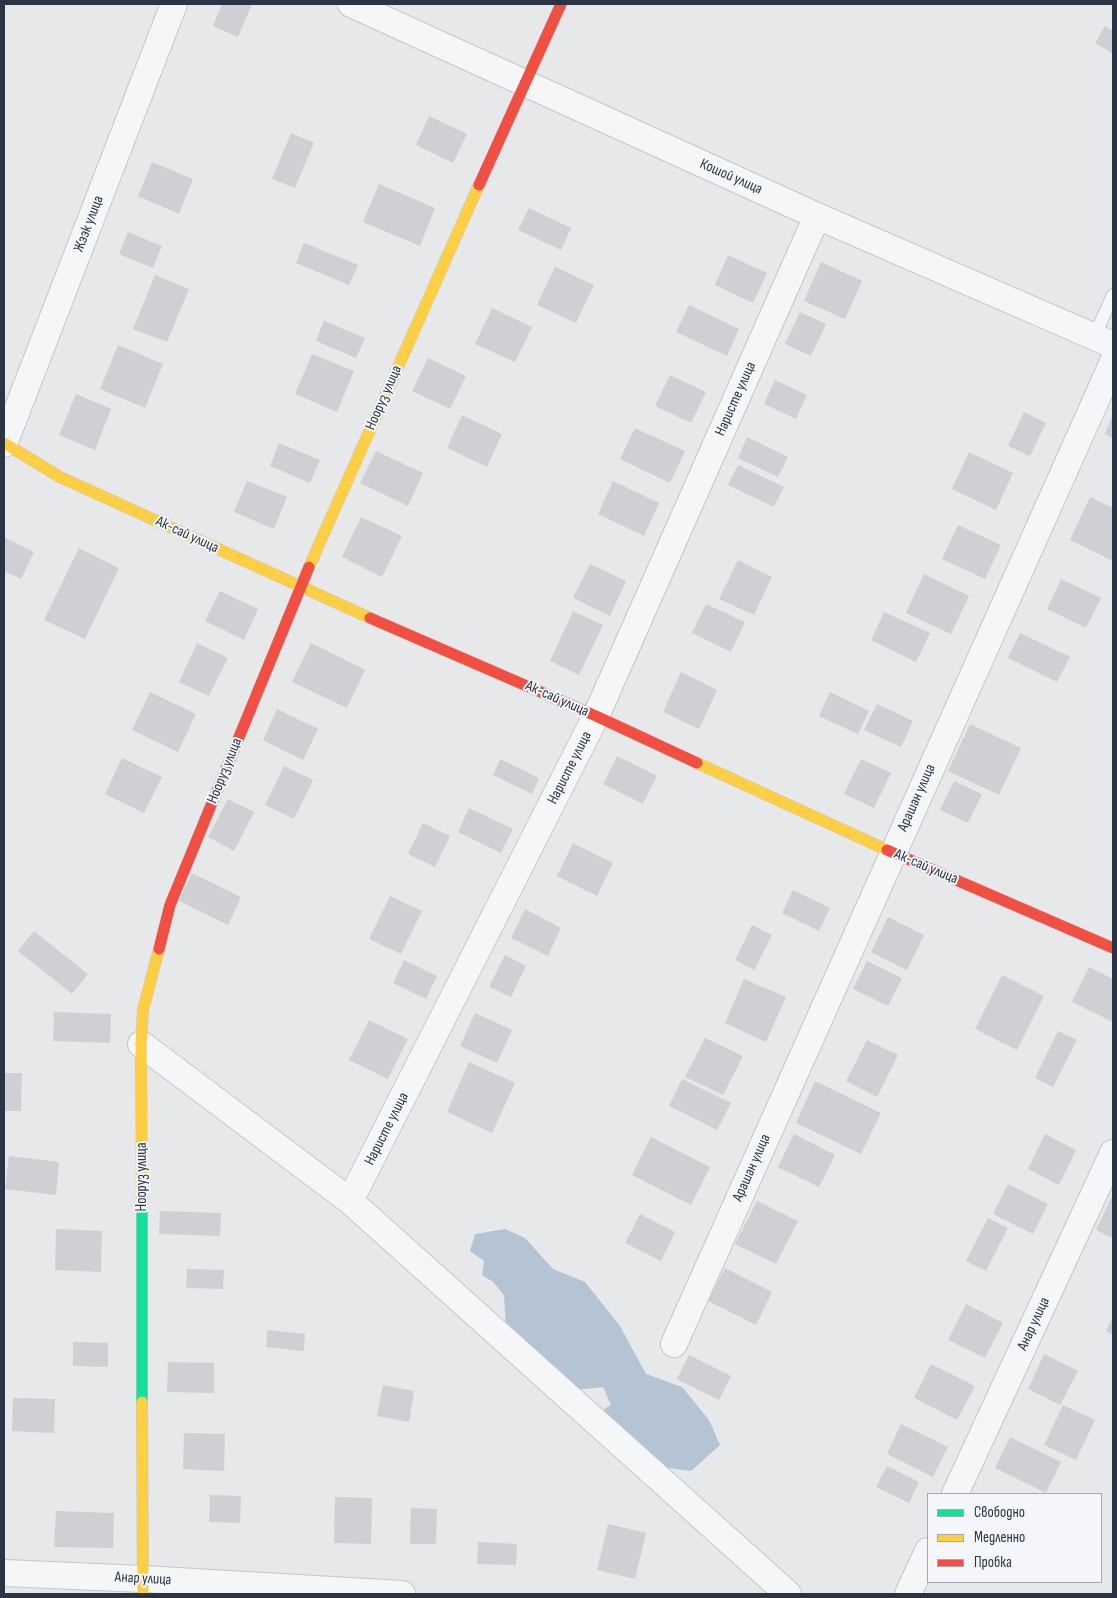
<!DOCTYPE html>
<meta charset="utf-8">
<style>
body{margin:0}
#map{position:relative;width:1117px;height:1598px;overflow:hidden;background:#e6e8ea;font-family:"Sofia Sans Condensed",sans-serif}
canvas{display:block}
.frame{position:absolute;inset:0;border:5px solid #2b3445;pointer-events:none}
.legend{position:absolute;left:927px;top:1493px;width:175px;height:90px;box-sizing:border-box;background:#f4f6f9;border:1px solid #a4a8b1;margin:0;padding:6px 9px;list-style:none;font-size:15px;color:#2b3445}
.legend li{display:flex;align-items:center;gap:10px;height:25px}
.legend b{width:25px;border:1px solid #a4a8b1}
</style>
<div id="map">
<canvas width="1117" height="1598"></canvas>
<div class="frame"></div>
<ul class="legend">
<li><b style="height:6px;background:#16e098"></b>Свободно</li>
<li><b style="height:6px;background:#ffcf43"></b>Медленно</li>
<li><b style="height:6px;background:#f24e42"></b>Пробка</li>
</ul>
</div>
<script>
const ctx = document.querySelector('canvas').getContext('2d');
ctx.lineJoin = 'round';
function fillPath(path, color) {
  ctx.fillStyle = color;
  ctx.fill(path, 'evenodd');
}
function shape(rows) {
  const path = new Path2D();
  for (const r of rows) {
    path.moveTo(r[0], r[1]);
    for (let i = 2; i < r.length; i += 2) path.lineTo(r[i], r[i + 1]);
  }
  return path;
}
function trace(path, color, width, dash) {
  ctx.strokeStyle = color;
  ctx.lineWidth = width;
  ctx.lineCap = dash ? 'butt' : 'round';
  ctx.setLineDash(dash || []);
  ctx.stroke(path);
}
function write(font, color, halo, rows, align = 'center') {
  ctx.font = font + ' "Sofia Sans Condensed",sans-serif';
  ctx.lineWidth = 4;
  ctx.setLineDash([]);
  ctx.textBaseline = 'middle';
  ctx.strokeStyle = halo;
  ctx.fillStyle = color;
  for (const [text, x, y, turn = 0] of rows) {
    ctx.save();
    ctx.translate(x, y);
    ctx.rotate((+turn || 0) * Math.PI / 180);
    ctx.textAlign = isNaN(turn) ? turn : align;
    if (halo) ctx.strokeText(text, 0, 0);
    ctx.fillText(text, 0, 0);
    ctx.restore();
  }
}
fillPath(shape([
 [505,1229,525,1238,553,1269,585,1282,620,1326,646,1374,682,1387,709,1420,720,1445,691,1471,654,1466,598,1413,611,1405,603,1387,575,1390,506,1328,504,1295,493,1282,482,1275,484,1261,470,1251,475,1234]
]), '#b4c4d5');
fillPath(shape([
 [222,4,252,4,238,37,213,26],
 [1105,26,1113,31,1113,54,1095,43],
 [429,116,467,134,453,163,416,145],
 [291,133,314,143,295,188,272,179],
 [152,162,193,179,179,214,138,196],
 [379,184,435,208,420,246,363,222],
 [529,208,571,228,561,250,518,230],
 [128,232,162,246,153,268,119,254],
 [304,243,358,265,349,285,296,263],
 [728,255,767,273,753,303,715,285],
 [821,262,862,281,845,319,804,301],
 [555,267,594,285,576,323,537,305],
 [155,275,189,289,167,342,133,329],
 [689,305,739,329,727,356,676,332],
 [492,308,532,327,515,362,475,344],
 [800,312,826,324,811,356,785,344],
 [324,321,365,338,356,358,316,341],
 [118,345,163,364,145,408,100,389],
 [312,354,354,371,337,412,295,394],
 [428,358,466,376,450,409,412,391],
 [670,375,706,392,691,423,655,406],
 [775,380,807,395,796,419,764,404],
 [76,394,111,409,95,450,59,435],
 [1024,412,1046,423,1030,456,1008,446],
 [1113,414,1113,438,1105,434],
 [462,415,502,434,487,467,447,448],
 [635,428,685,451,670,483,620,459],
 [747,437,788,457,778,477,738,458],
 [279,443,320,460,310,483,270,466],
 [376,451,423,473,408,506,360,483],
 [969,452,1013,473,996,510,952,489],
 [738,465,784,487,774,507,728,485],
 [247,481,287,497,274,529,234,512],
 [613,481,659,503,644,536,598,514],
 [1090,497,1113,508,1113,561,1070,540],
 [361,517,402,536,382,577,342,557],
 [958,525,1001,545,985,579,942,559],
 [4,537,34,552,21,579,4,571],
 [79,548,119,568,85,639,44,620],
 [738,560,772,577,754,615,719,599],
 [590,564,626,581,610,616,573,598],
 [924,574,969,596,951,634,906,613],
 [1061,579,1101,598,1086,628,1047,609],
 [220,591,258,609,244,640,205,621],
 [706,604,745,622,731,652,692,633],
 [573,611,603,625,579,675,550,661],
 [884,612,930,633,916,662,871,640],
 [1020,633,1070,657,1057,682,1008,658],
 [197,643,228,658,209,696,179,682],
 [311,643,365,670,347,708,292,682],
 [681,672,717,690,699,729,663,712],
 [150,692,196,714,178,752,132,730],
 [830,692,869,711,858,734,819,716],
 [877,704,913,721,901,747,864,730],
 [277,709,318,729,303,760,263,740],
 [970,724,1021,748,999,795,948,771],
 [617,756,657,776,643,804,603,784],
 [122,758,162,777,144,813,105,794],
 [500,759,539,778,532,794,493,775],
 [861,759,891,773,874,808,844,794],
 [284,766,313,780,294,819,265,805],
 [954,781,982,794,968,823,940,810],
 [228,799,254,812,234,851,208,837],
 [469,808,513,829,501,853,458,832],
 [423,823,450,836,435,867,408,854],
 [573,843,613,863,597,896,557,876],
 [192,873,241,897,228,925,179,901],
 [793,890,830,908,819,931,782,913],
 [390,896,422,911,401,954,369,939],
 [525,909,561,928,548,956,511,938],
 [888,917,924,935,907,970,871,952],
 [752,925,772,935,754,970,735,960],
 [34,931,88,974,72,994,18,951],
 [505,955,526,966,511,997,489,987],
 [404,960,437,976,426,999,393,983],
 [867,961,902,978,888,1006,853,989],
 [1089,967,1113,979,1113,1022,1072,1002],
 [1002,975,1044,996,1017,1050,975,1029],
 [744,979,786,997,766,1042,725,1023],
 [54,1012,111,1014,110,1043,53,1041],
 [475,1013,512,1030,497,1063,460,1046],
 [369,1020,408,1039,388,1079,349,1060],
 [1058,1031,1077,1040,1053,1087,1035,1078],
 [705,1038,743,1056,723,1095,685,1077],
 [867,1040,898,1055,877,1097,846,1081],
 [469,1062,515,1083,492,1133,447,1112],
 [4,1073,22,1073,21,1111,4,1111],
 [682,1079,731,1103,717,1130,669,1106],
 [815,1081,881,1113,861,1154,796,1123],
 [794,1134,835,1155,819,1187,778,1167],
 [1045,1134,1076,1150,1059,1185,1028,1169],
 [651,1137,710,1167,691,1205,632,1175],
 [9,1156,59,1162,56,1195,5,1189],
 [1008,1184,1048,1204,1033,1234,993,1214],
 [1111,1198,1113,1199,1113,1238,1096,1230],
 [757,1201,798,1221,776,1264,735,1244],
 [160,1211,221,1213,220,1236,159,1234],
 [640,1214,675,1232,661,1261,625,1243],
 [988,1218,1008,1228,986,1271,966,1261],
 [56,1229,102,1231,101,1272,55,1270],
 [725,1268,772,1292,756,1325,708,1301],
 [187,1269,224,1270,223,1289,186,1288],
 [966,1304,1003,1323,985,1358,948,1340],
 [1113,1316,1113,1335,1106,1331],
 [267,1330,305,1334,304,1351,266,1347],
 [73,1342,108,1343,108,1367,73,1366],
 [1044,1354,1078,1371,1060,1405,1028,1389],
 [689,1355,731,1376,719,1400,677,1379],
 [168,1362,214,1363,214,1393,167,1392],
 [931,1364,975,1386,957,1420,914,1398],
 [383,1385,414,1391,409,1422,377,1416],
 [13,1398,55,1399,54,1433,12,1431],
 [1063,1405,1095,1420,1076,1460,1044,1445],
 [901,1424,948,1447,933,1477,887,1454],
 [184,1433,225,1434,224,1471,183,1469],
 [1010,1437,1061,1462,1046,1493,995,1468],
 [887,1466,919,1482,909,1503,876,1487],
 [210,1495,241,1496,240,1523,209,1522],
 [335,1497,372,1498,371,1544,334,1543],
 [411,1508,437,1509,436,1544,410,1544],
 [56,1511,114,1513,113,1548,54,1547],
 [608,1524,646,1533,635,1579,597,1570],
 [478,1542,517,1544,516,1565,477,1564]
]), '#ced0d3');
const lane = shape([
 [1094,337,1113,295]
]);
const street = shape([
 [351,4,817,216,1113,345],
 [4,444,174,4],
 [141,1044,350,1201,788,1594],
 [350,1201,596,716,817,216],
 [674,1344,1113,362],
 [955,1494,1113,1153],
 [4,1573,143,1579,402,1594],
 [908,1594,928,1551]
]);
const fast = shape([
 [142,1206,142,1402]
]);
const slow = shape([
 [4,443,60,477,370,618],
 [309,567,479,185],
 [697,763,887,850],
 [142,1206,141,1044,143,1010,159,949],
 [142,1402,143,1594]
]);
const jam = shape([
 [479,185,561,4],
 [370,618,596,716,697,763],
 [887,850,1113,948],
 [159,949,170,905,309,567]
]);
trace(lane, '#c4c6c8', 14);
trace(street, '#c4c6c8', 28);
trace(fast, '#c4c6c8', 12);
trace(slow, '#c4c6c8', 12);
trace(jam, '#c4c6c8', 12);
trace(lane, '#f5f6f7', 12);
trace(street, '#f5f6f7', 26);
trace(fast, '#16e098', 11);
trace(slow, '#ffcf43', 11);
trace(jam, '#f24e42', 11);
write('15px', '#2b3445', '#f4f6f9', [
 ["Кошой улица",731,177,24],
 ["Жээк улица",89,224,-69],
 ["Нооруз улица",384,398,-66],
 ["Наристе улица",736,399,-66],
 ["Ак-сай улица",187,535,25],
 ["Ак-сай улица",557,699,24],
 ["Наристе улица",570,768,-63],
 ["Нооруз улица",225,771,-68],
 ["Арашан улица",917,798,-66],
 ["Ак-сай улица",926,867,23],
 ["Наристе улица",387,1129,-63],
 ["Арашан улица",752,1168,-66],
 ["Нооруз улица",142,1177,-90],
 ["Анар улица",1034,1324,-65],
 ["Анар улица",143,1579,3]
]);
</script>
